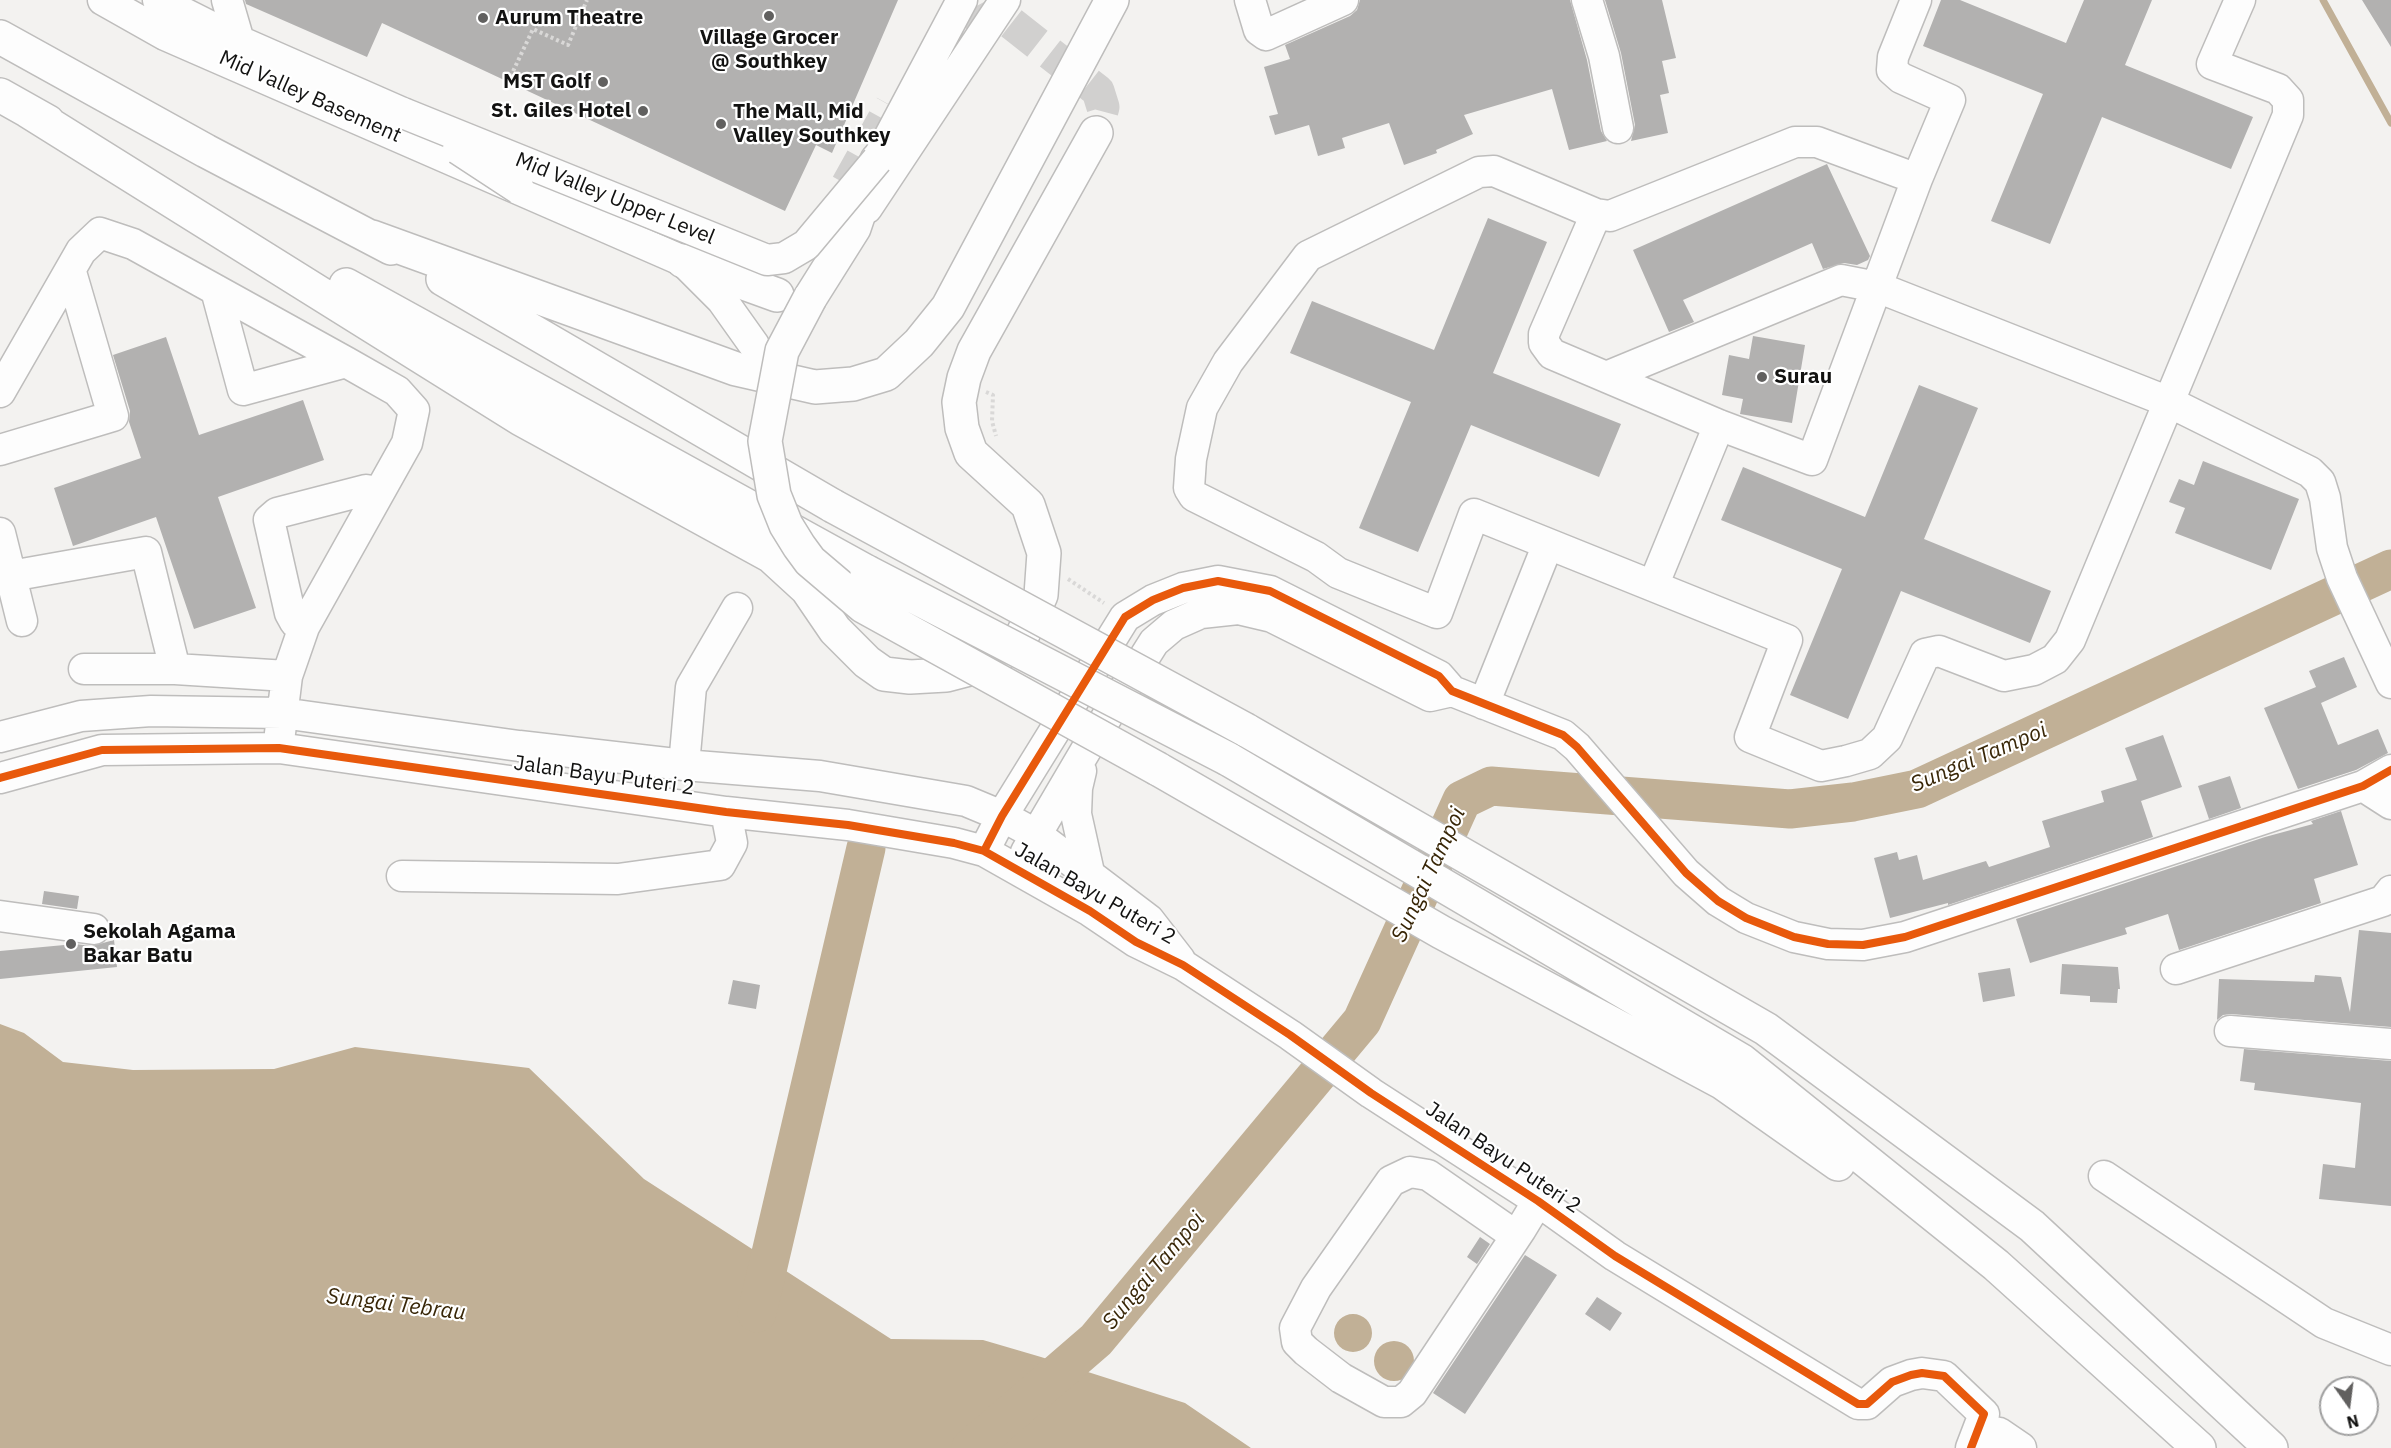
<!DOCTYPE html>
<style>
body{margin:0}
#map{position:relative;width:2391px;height:1448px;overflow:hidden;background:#f3f2f0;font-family:"IBM Plex Sans",sans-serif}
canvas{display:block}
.north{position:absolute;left:2319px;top:1376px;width:60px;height:60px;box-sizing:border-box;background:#fff;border:2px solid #a0a0a0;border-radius:50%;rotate:166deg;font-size:16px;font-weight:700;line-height:24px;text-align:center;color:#121211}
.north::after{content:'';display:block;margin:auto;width:21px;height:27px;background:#61605f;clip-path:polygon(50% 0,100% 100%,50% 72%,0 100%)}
</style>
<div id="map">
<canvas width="2391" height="1448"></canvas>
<div class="north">N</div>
</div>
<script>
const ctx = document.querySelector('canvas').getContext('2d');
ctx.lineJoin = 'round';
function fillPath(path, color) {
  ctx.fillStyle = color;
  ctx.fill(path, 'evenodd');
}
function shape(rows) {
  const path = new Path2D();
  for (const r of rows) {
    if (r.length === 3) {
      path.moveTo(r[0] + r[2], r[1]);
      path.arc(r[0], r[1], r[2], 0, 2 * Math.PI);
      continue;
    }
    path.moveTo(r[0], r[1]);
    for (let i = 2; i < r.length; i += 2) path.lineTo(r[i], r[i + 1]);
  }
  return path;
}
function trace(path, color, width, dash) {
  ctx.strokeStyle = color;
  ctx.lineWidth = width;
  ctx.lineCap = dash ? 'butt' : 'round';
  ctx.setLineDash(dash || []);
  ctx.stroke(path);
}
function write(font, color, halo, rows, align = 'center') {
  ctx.font = font + ' "IBM Plex Sans",sans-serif';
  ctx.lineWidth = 4.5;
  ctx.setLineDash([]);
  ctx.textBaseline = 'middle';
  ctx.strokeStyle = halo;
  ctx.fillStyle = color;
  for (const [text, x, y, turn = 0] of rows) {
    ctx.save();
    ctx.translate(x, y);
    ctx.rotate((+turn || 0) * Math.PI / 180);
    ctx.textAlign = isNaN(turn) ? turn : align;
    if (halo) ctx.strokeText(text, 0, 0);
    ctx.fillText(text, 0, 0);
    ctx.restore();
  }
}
fillPath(shape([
 [0,1024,24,1033,63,1062,133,1070,274,1069,355,1047,529,1068,644,1179,891,1339,983,1340,1041,1357,1185,1403,1251,1448,0,1448],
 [1353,1333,19],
 [1394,1361,20]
]), '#c1b096');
trace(shape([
 [2323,0,2391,123]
]), '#c1b096', 7);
trace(shape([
 [757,1313,866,848],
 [971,1448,1096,1340,1362,1021,1462,800,1491,786,1790,809,1853,802,1917,789,2391,569]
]), '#c1b096', 39);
fillPath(shape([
 [245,0,898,0,832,153,816,145,785,211,382,23,367,57,246,4],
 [1360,0,1570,0,1587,60,1601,131,1607,141,1569,150,1552,89,1464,115,1473,134,1436,150,1437,153,1404,165,1389,123,1342,138,1345,148,1318,156,1309,125,1275,135,1269,116,1278,114,1264,67,1290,59,1285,45,1350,16,1357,10],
 [1605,0,1662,0,1676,58,1662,61,1669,93,1660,95,1668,133,1631,141,1635,125,1621,53],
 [1941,0,1960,0,2066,43,2084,0,2152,0,2125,65,2253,117,2231,169,2102,117,2050,244,1991,221,2043,94,1923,46],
 [2362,0,2391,0,2391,47],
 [1827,164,1870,256,1868,260,1857,265,1844,263,1823,269,1812,243,1683,300,1694,322,1669,332,1633,250],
 [1488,218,1547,242,1493,373,1621,424,1599,477,1471,425,1418,552,1359,528,1411,402,1290,353,1312,301,1434,350],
 [1753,336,1805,345,1792,423,1740,414,1743,399,1722,395,1729,355,1749,359],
 [166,337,199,435,303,400,324,460,218,497,256,608,194,629,156,517,73,546,54,488,141,458,129,422,130,411,113,355],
 [1919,385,1978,408,1924,539,2051,591,2030,643,1901,591,1848,719,1790,695,1842,569,1721,520,1743,467,1865,517],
 [2203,461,2299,499,2271,570,2175,533,2185,508,2169,502,2179,479,2194,485],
 [2344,657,2357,687,2321,703,2338,745,2378,729,2388,753,2356,770,2298,789,2264,708,2316,687,2309,671],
 [2163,735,2182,787,2141,801,2153,837,1948,905,1948,903,1890,918,1874,858,1897,852,1899,860,1917,855,1923,880,1986,861,1989,867,2050,847,2042,821,2104,802,2101,791,2137,780,2125,748],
 [2230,776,2241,808,2209,819,2198,786],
 [2341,811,2358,865,2314,879,2321,903,2179,950,2168,914,2125,928,2127,934,2030,963,2016,919,2265,837,2313,824,2311,821],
 [44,891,79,896,77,909,42,904],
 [2359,930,2391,933,2391,1027,2231,1014,2223,1015,2217,1020,2219,979,2314,982,2315,975,2341,977,2350,1012],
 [114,940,117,967,0,979,0,951,75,944,92,946],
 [2062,964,2118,967,2120,989,2118,989,2117,1003,2090,1002,2090,996,2060,994],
 [2010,968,2015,996,1983,1002,1978,973],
 [733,980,760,985,756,1009,728,1004],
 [2244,1049,2391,1061,2391,1206,2319,1199,2323,1164,2355,1168,2361,1103,2254,1090,2255,1083,2240,1081],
 [1480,1237,1490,1244,1477,1264,1467,1257],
 [1525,1255,1557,1275,1465,1414,1433,1393],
 [1597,1297,1622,1313,1610,1331,1585,1314]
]), '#b2b1b0');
trace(shape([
 [846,184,890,105]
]), '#d1d0cf', 30, [30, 15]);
trace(shape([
 [971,33,980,23,991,17,1002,16,1098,91,1103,107,1096,133]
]), '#d1d0cf', 33, [33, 16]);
const minor = shape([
 [103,0,165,35,683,261,722,300,754,345,769,377],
 [158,0,239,41,403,113],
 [227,0,239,41],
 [1250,0,1259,30,1266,35,1343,0],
 [1587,0,1604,56,1618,128],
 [877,160,962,0],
 [867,208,1005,0],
 [1596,214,1544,334,1544,343,1552,354,1719,425,1812,460,1917,179,1950,100,1901,78,1892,70,1893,57,1916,0],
 [216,290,243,390,346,362],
 [1606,377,1841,280,1877,287,2169,402,2310,472,2320,482,2325,498,2332,548,2342,578,2391,683],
 [0,392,81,251,100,233,133,244,346,362,397,391,414,410,407,443,304,627,287,676,280,733],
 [1719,425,1653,586,1787,640,1750,737,1821,766,1846,761,1870,754,1887,738,1925,654,1939,651,2004,676,2034,670,2055,659,2070,640,2288,115,2288,100,2278,89,2212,64,2240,0],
 [0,450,113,416,71,272],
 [0,533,22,621],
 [11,576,146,552,175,669],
 [1653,586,1474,514,1437,613,1338,573,1316,557,1194,496,1189,488,1191,459,1202,408,1228,362,1308,256,1479,172,1494,171,1596,214,1610,216,1795,142,1817,142,1917,179],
 [304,627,295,622,290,613,269,520,277,513,366,490,379,492],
 [84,669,175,669,287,676],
 [1484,704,1548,544],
 [0,737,81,716,151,711,282,713,519,746,684,765,820,776,966,801,1002,816,1037,835,1149,920,1180,960],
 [684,765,691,687,737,608],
 [1081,771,1077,788,1076,814,1090,877],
 [0,778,102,750,279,748,726,812,848,825,954,843,984,851,1090,911,1136,942,1183,965,1290,1035,1371,1093,1538,1201,1615,1256,1858,1404,1867,1404,1892,1382,1911,1375,1922,1373,1944,1376,1984,1414,1971,1448],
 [2363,786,2391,804],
 [984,851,1002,816,1125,617,1153,600,1183,588,1218,581,1270,591,1439,676,1452,691,1563,735,1577,747,1686,873,1718,901,1746,918,1794,937,1828,944,1863,945,1905,937,2363,786,2391,770],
 [1026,852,1086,750,1154,642,1174,625,1201,613,1238,609,1272,617,1430,696,1452,691],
 [402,876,618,879,720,865,732,843,726,812],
 [0,916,94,929],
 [2176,969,2383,901,2391,891],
 [2230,1031,2391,1044],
 [2104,1176,2324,1323,2391,1350],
 [1516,1236,1428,1175,1410,1172,1391,1181,1316,1288,1295,1328,1297,1342,1306,1351,1341,1378,1384,1402,1401,1402,1412,1393,1521,1229,1538,1201],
 [1973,1445,1999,1433,2021,1448]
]);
const highway = shape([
 [0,37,206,151,391,248],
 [0,95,48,122],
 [28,111,521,419,771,556,807,589,835,630,867,662,884,674,910,677,946,675,988,664,1022,636,1041,595,1044,553,1028,505,971,453,962,428,959,402,964,378,974,351,1096,133],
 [372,237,736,369,815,387,853,384,886,374,919,343,948,307,1112,0],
 [683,261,777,295],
 [443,279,833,506],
 [346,285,867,572],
 [810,298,854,228,877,160],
 [1246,730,1766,1029,2032,1226,2271,1448],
 [1228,759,1742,1061,1996,1265,2199,1448],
 [1158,769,1441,932,1723,1083,1838,1164]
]);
trace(minor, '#bebdbc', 33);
trace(highway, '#bebdbc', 36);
trace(shape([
 [508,82,533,29,568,45,587,0],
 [986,392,993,395,992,421,996,436],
 [1068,579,1104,603]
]), '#d9d8d7', 4, [3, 3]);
trace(minor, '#fdfdfd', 30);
trace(highway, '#fdfdfd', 33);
const minorBridge = shape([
 [403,113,767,260,784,258,806,245,877,160],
 [458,149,519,189]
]);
const highwayBridge = shape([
 [810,298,782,351,765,441,774,495,786,525,799,546,810,561,863,606,1158,769],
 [833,506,1246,730],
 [867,572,1228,759]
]);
trace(minorBridge, '#bebdbc', 33, []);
trace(highwayBridge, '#bebdbc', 36, []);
trace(minorBridge, '#fdfdfd', 30);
trace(highwayBridge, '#fdfdfd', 33);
trace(shape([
 [0,778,102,750,279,748,726,812,848,825,954,843,984,851,1090,911,1136,942,1183,965,1290,1035,1371,1093,1538,1201,1615,1256,1858,1404,1867,1404,1892,1382,1911,1375,1922,1373,1944,1376,1984,1414,1971,1448],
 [984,851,1002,816,1125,617,1153,600,1183,588,1218,581,1270,591,1439,676,1452,691,1563,735,1577,747,1686,873,1718,901,1746,918,1794,937,1828,944,1863,945,1905,937,2363,786,2391,770]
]), '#e8590c', 8);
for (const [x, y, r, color] of [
 [769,16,6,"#61605f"],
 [483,18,6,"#61605f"],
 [603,82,6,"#61605f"],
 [643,111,6,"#61605f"],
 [721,124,6,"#61605f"],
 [1762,377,6,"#61605f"],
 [71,944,6,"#61605f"]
]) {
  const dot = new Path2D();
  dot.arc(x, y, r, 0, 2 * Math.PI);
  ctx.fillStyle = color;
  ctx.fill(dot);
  trace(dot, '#fff', 2);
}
write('bold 21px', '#121211', '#fff', [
 ["Aurum Theatre",495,18],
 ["Village Grocer",769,38,"center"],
 ["@ Southkey",769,62,"center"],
 ["MST Golf",591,82,"right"],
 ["St. Giles Hotel",631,111,"right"],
 ["The Mall, Mid",733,112],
 ["Valley Southkey",733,136],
 ["Surau",1774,377],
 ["Sekolah Agama",83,932],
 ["Bakar Batu",83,956]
], 'left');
write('21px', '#121211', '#fff', [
 ["Mid Valley Basement",310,97,24],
 ["Mid Valley Upper Level",615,199,22],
 ["Jalan Bayu Puteri 2",604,776,8],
 ["Jalan Bayu Puteri 2",1095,894,30],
 ["Jalan Bayu Puteri 2",1503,1158,34]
]);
write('italic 22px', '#382607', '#fff', [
 ["Sungai Tampoi",1979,758,-23],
 ["Sungai Tampoi",1429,875,-65],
 ["Sungai Tampoi",1154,1271,-50],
 ["Sungai Tebrau",396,1305,7]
]);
</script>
